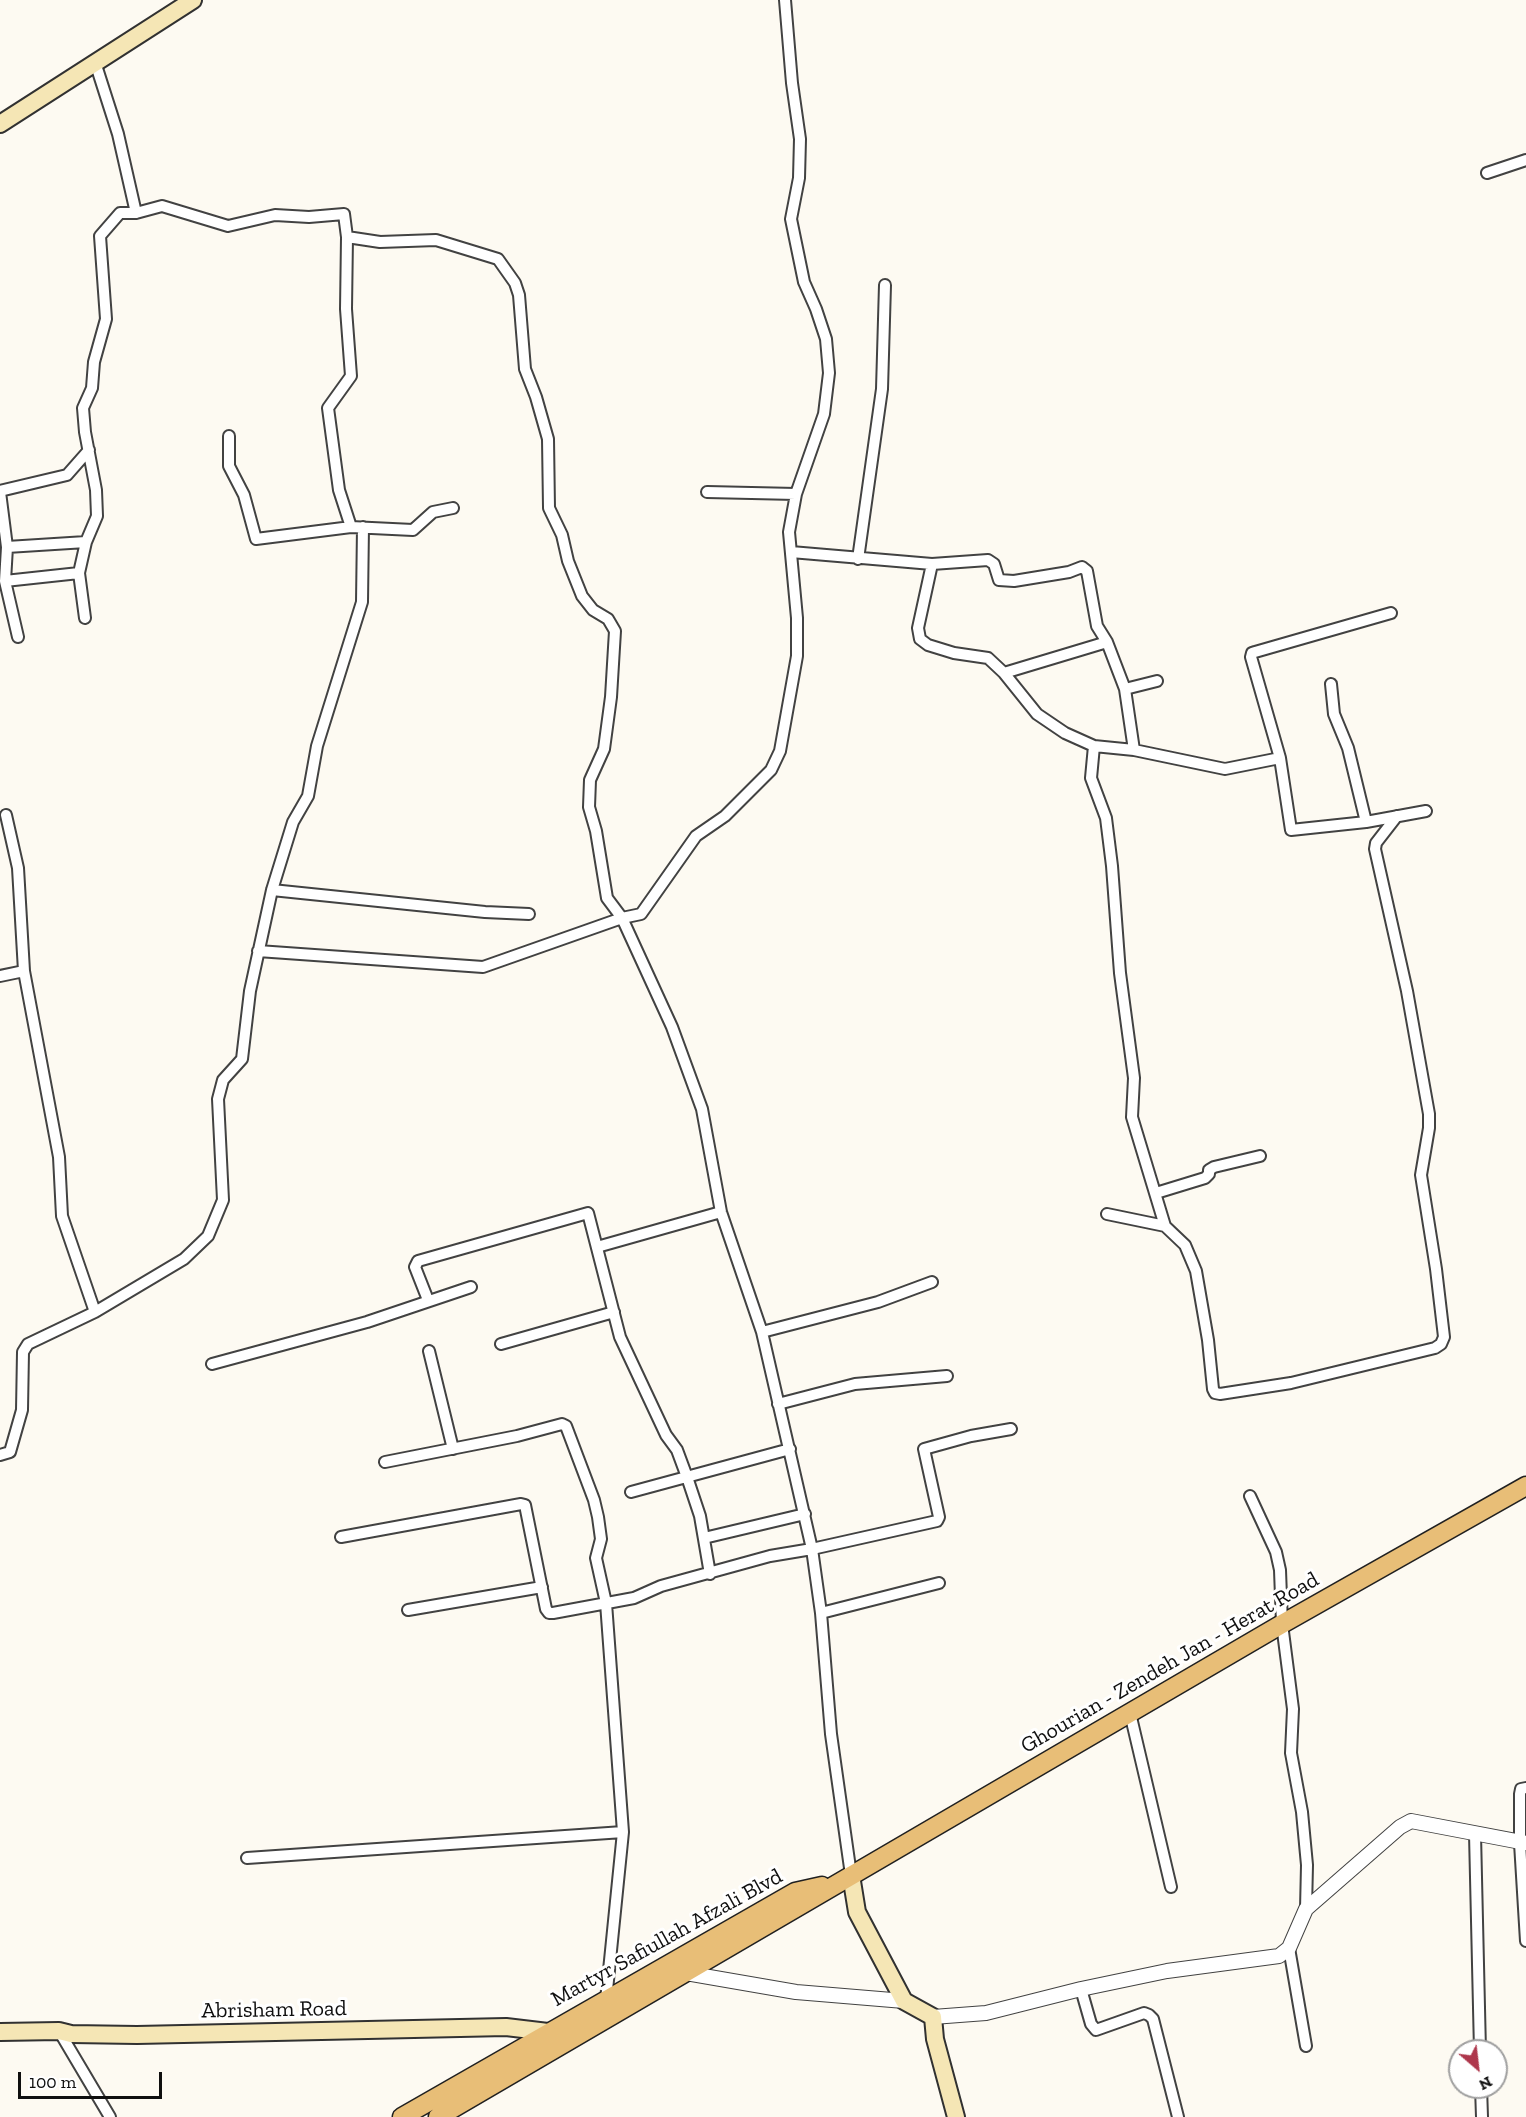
<!DOCTYPE html>
<style>
body{margin:0}
#map{position:relative;width:1526px;height:2117px;overflow:hidden;background:#fdfaf2;font-family:"Zilla Slab",serif}
canvas{display:block}
.north{position:absolute;left:1448px;top:2039px;width:60px;height:60px;box-sizing:border-box;background:#fff;border:2px solid #9f9f9f;border-radius:50%;rotate:152deg;font-size:16px;font-weight:700;line-height:24px;text-align:center;color:#0f0f0f}
.north::after{content:'';display:block;margin:auto;width:21px;height:27px;background:#ae374c;clip-path:polygon(50% 0,100% 100%,50% 72%,0 100%)}
.scale{position:absolute;left:18px;top:2072px;width:144px;height:27px;box-sizing:border-box;border:3px solid #0f0f0f;border-top:0;padding-left:8px;font-size:18px;line-height:21px;white-space:nowrap;color:#0f0f0f;-webkit-text-stroke:4px #fff;paint-order:stroke}
</style>
<div id="map">
<canvas width="1526" height="2117"></canvas>
<div class="north">N</div>
<div class="scale">100 m</div>
</div>
<script>
const ctx = document.querySelector('canvas').getContext('2d');
ctx.lineJoin = 'round';
function shape(rows) {
  const path = new Path2D();
  for (const r of rows) {
    path.moveTo(r[0], r[1]);
    for (let i = 2; i < r.length; i += 2) path.lineTo(r[i], r[i + 1]);
  }
  return path;
}
function trace(path, color, width, dash) {
  ctx.strokeStyle = color;
  ctx.lineWidth = width;
  ctx.lineCap = dash ? 'butt' : 'round';
  ctx.setLineDash(dash || []);
  ctx.stroke(path);
}
function write(font, color, halo, rows, align = 'center') {
  ctx.font = font + ' "Zilla Slab",serif';
  ctx.lineWidth = 6;
  ctx.setLineDash([]);
  ctx.textBaseline = 'middle';
  ctx.strokeStyle = halo;
  ctx.fillStyle = color;
  for (const [text, x, y, turn = 0] of rows) {
    ctx.save();
    ctx.translate(x, y);
    ctx.rotate((+turn || 0) * Math.PI / 180);
    ctx.textAlign = isNaN(turn) ? turn : align;
    if (halo) ctx.strokeText(text, 0, 0);
    ctx.fillText(text, 0, 0);
    ctx.restore();
  }
}
const minor = shape([
 [95,62,118,134,136,213],
 [1487,173,1526,160],
 [347,237,346,309,351,376,328,408,339,490,351,527],
 [229,436,229,466,244,495,256,539,351,527,413,530,433,512,453,508],
 [0,491,67,475,89,450],
 [0,492,7,547,5,581,18,637],
 [707,492,796,494],
 [7,547,86,542],
 [791,552,932,564,988,560,994,564,999,580,1014,581,1069,572,1082,567,1087,571,1097,626,1107,642,1125,689,1157,681],
 [858,559,882,389,885,285],
 [932,564,918,628,920,639,928,645,954,653,988,658,1004,673,1037,714,1065,733,1094,746,1134,750,1225,769,1280,758],
 [5,581,79,573],
 [1391,613,1255,652,1252,653,1251,657,1280,758,1291,830,1366,822,1426,811],
 [85,618,79,573,86,542,97,516,96,490,85,432,83,408,92,388,94,362,106,319,100,236,120,213,136,213,162,206,228,226,275,215,309,217,344,214,347,237,380,242,436,240,498,259,515,283,519,295,525,369,536,397,548,439,549,508,562,535,568,561,582,596,593,610,608,619,615,631,611,697,604,749,590,780,589,807,596,831,607,898,622,918,672,1027,702,1109,721,1212,762,1332,812,1549,821,1613,831,1734,851,1875],
 [1004,673,1107,642],
 [1331,684,1334,714,1348,748,1366,822],
 [1125,689,1134,750],
 [1094,746,1091,778,1106,818,1112,866,1120,973,1134,1078,1132,1117,1165,1226],
 [6,815,18,868,24,971,59,1157,62,1216,95,1312],
 [272,890,485,912,529,914],
 [258,951,483,967,622,918,641,914,696,836,725,816,771,770,780,751,797,656,797,618,789,532,796,494,824,414,829,373,826,339,816,309,804,282,791,219,799,178,800,139,792,83,785,0],
 [0,976,24,971],
 [1156,1193,1205,1178,1209,1174,1209,1170,1214,1167,1260,1156],
 [1107,1214,1165,1226,1185,1245,1196,1271,1208,1340,1213,1389,1215,1393,1220,1394,1291,1383,1435,1348,1441,1344,1444,1337,1436,1269,1421,1175,1429,1128,1429,1114,1407,991,1375,849,1376,843,1397,816],
 [597,1247,721,1212],
 [428,1300,415,1267,418,1261,588,1213,620,1337,666,1435,677,1450,687,1477,700,1516,710,1574],
 [762,1332,878,1302,932,1282],
 [501,1344,614,1312],
 [429,1351,453,1449],
 [212,1364,367,1322,471,1287],
 [778,1404,855,1384,947,1376],
 [0,1455,10,1452,22,1410,23,1352,28,1344,95,1312,184,1259,208,1236,223,1200,218,1099,223,1080,242,1059,250,991,272,890,293,822,308,796,317,746,362,602,363,527],
 [385,1462,517,1436,562,1424,566,1426,594,1500,598,1517,601,1539,596,1558,606,1603,623,1832,606,2000],
 [631,1492,790,1449],
 [1250,1496,1276,1552,1280,1570,1282,1624,1293,1709,1291,1753,1302,1812,1307,1865,1306,1909],
 [341,1537,521,1504,525,1505,546,1609,549,1613,553,1613,634,1598,661,1586,770,1556,812,1549,937,1521,939,1517,924,1449,971,1436,1011,1429],
 [704,1538,805,1514],
 [408,1610,542,1587],
 [821,1613,939,1583],
 [1130,1713,1171,1887],
 [1526,1788,1521,1789,1520,1794,1520,1843,1526,1941],
 [1475,1834,1480,2051],
 [247,1858,623,1832],
 [1289,1948,1306,2046],
 [1081,1989,1091,2024,1096,2030,1144,2013,1149,2015,1153,2019,1178,2117],
 [59,2031,110,2117],
 [1481,2087,1482,2117]
]);
const tertiary = shape([
 [686,1973,796,1992,904,2001],
 [933,2017,986,2013,1081,1989,1167,1971,1279,1956,1289,1948,1306,1909,1400,1827,1411,1821,1526,1843]
]);
const secondary = shape([
 [0,124,193,0],
 [851,1875,857,1912,904,2001,933,2017,935,2039,956,2117],
 [0,2032,59,2031,71,2034,137,2035,506,2027,548,2032]
]);
const primary = shape([
 [402,2117,795,1892,822,1886],
 [438,2117,1282,1624,1526,1486]
]);
trace(minor, '#424242', 14);
trace(tertiary, '#424242', 16);
trace(secondary, '#313131', 20);
trace(primary, '#202020', 21);
trace(minor, '#fff', 10);
trace(tertiary, '#fff', 14);
trace(secondary, '#f5e6b5', 16);
trace(primary, '#e8be77', 18);
write('22px', '#0f0f0f', '#fff', [
 ["Ghourian - Zendeh Jan - Herat Road",1170,1663,-30],
 ["Martyr Safiullah Afzali Blvd",667,1938,-29],
 ["Abrisham Road",274,2010,-1]
]);
</script>
